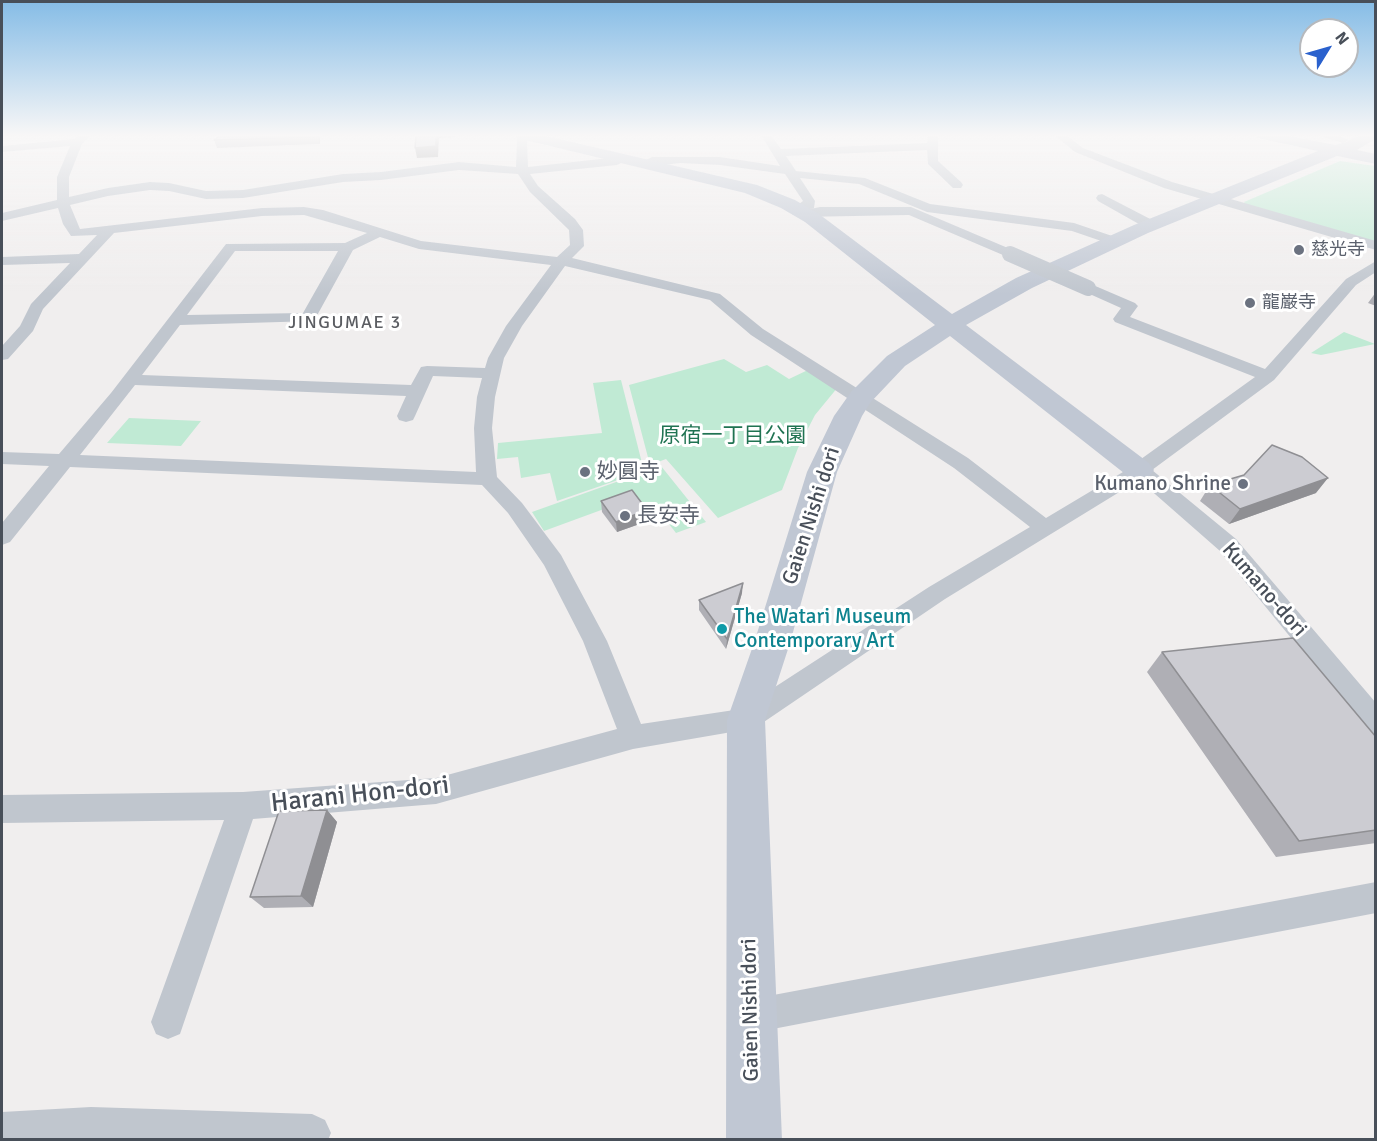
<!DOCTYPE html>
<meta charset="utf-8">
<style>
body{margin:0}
#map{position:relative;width:1377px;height:1141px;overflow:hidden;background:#f0eeee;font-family:Signika,sans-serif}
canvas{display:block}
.frame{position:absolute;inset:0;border:3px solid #484f59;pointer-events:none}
.north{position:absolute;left:1299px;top:18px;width:60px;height:60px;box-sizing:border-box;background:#fff;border:2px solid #b6b9bd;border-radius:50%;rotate:53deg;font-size:16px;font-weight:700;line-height:24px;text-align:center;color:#484f59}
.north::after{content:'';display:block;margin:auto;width:21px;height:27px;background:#2a61cd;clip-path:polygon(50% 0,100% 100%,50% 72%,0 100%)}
</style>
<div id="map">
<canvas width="1377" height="1141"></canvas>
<div class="frame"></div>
<div class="north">N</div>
</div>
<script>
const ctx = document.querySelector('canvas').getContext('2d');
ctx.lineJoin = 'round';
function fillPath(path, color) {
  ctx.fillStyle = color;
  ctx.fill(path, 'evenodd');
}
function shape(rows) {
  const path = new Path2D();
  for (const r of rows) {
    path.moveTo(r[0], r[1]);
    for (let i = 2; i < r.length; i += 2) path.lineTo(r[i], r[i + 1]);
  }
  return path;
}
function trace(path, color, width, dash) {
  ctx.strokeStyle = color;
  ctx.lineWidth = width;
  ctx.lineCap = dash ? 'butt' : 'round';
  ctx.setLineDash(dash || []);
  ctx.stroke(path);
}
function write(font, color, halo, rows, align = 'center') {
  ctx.font = font + ' Signika,"Noto Sans JP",sans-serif';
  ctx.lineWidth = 6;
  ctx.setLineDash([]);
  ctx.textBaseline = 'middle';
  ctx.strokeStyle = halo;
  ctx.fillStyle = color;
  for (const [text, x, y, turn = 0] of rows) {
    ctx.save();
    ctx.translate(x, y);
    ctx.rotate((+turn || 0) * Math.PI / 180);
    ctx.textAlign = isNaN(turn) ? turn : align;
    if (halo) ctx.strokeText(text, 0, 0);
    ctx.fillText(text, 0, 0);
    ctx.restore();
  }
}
fillPath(shape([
 [1340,161,1375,166,1375,242,1246,205,1244,202],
 [1344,332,1375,344,1321,355,1311,353],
 [724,359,746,372,767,365,789,379,810,369,838,387,815,415,798,448,782,490,718,518,666,459,650,465,629,385],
 [621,380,644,471,557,501,550,473,521,478,518,457,497,459,498,443,602,433,593,383],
 [129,418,201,421,181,446,107,443],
 [661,466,706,522,676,533,662,515,649,518,634,498,544,531,532,512]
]), '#c0ead4');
fillPath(shape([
 [80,135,91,135,82,144,69,177,69,197,108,188,150,182,169,183,206,191,243,190,343,174,381,172,459,162,516,167,517,135,527,135,528,167,627,156,627,160,617,165,530,174,538,186,575,219,583,230,584,246,572,258,720,294,763,329,968,458,1046,518,1123,472,1255,377,1115,322,1113,319,1121,308,1083,291,1080,288,1083,285,1093,285,1135,303,1138,306,1130,317,1265,369,1346,279,1376,261,1376,272,1356,285,1274,380,1152,470,1236,539,1376,703,1376,734,1367,731,1220,551,1139,480,945,599,755,728,633,749,436,804,253,819,180,1034,168,1039,156,1034,151,1022,224,820,2,823,2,795,243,792,436,778,617,729,583,641,544,565,508,513,482,485,70,467,10,542,2,545,2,523,49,466,2,464,2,452,59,454,111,393,226,244,345,243,367,233,304,215,262,216,114,233,43,309,33,331,8,359,2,360,2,346,20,326,31,304,70,263,2,265,2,257,79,254,97,235,71,236,63,224,58,208,2,221,2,213,57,200,57,177,70,146,2,152,2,146,74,139,80,135],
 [459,170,518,174,530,192,569,230,570,245,557,257,421,241,323,210,304,207,262,208,80,229,70,205,108,196,150,190,169,191,206,199,243,198,343,182,381,180,459,170],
 [380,237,419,249,551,265,506,326,488,358,485,368,427,366,421,367,411,385,142,375,180,325,314,321,353,250,380,237],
 [235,251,338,251,303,313,187,315,235,251],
 [565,266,710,300,751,335,954,468,1030,527,929,587,741,709,641,724,607,641,561,555,522,503,497,477,492,428,495,397,504,358,522,326,565,266],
 [433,376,482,378,477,397,474,428,476,472,80,455,135,385,406,396,397,416,399,420,406,422,413,420,415,416,433,376],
 [761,135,771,135,781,149,927,143,928,135,938,135,938,161,961,182,963,185,961,188,953,188,928,164,927,150,786,156,796,171,865,178,930,204,1074,223,1118,238,1120,241,1113,245,1072,231,927,212,859,184,800,178,815,201,814,208,810,209,820,207,911,207,1015,251,1017,254,1015,257,1010,258,909,215,800,217,799,213,792,209,803,201,785,174,720,165,680,163,646,167,640,163,652,157,720,157,780,166,761,135],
 [1054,135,1066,135,1083,148,1172,182,1376,241,1376,250,1164,188,1075,152,1054,135],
 [1322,135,1337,135,1349,140,1343,143,1323,137,1322,135],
 [1102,194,1156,222,1158,225,1151,229,1146,228,1098,201,1096,198,1098,195,1102,194],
 [1376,882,1376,913,752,1033,740,1028,735,1016,740,1004,752,999,1376,882],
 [91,1107,312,1114,325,1120,331,1133,328,1140,2,1140,2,1112,91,1107]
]), '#c0c6ce');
fillPath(shape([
 [515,135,542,135,757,185,795,200,819,214,952,314,1016,278,1134,225,1318,151,1258,138,1256,135,1285,135,1335,145,1346,142,1360,135,1376,135,1376,139,1357,150,1376,154,1376,164,1337,156,1148,233,1032,288,966,325,1149,463,1154,470,1149,477,1139,480,1129,477,950,336,905,366,870,403,862,416,837,472,790,643,765,720,782,1140,726,1140,727,720,754,643,807,472,834,416,851,392,887,356,935,325,805,222,781,208,745,193,517,138,515,135]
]), '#c0c7d3');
trace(shape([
 [1010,254,1088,288]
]), '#c0c6ce', 16);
fillPath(shape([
 [320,136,320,144,217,148,214,140],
 [1376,292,1376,306,1368,303],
 [1210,485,1316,493,1229,524,1200,501],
 [601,501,648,521,617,532,602,512],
 [742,593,726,649,699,610,699,600],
 [1162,652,1376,737,1376,843,1276,857,1147,672],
 [327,810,337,822,313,907,264,908,250,897]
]), '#afafb5');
fillPath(shape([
 [317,135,320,135,320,144],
 [436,135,456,135,456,137,439,138,438,157,417,158,415,148],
 [1328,478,1316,493,1229,524,1240,509],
 [647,510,648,521,617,532,616,522],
 [743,583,742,593,726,649,727,639],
 [327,810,337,822,313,907,301,896]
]), '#8f8f93');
const building = shape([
 [221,135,317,135,317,137,214,140,221,135],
 [416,135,436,135,436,146,415,148,416,135],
 [1272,445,1302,457,1328,478,1240,509,1210,485,1244,475,1272,445],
 [632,490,647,510,616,522,601,501,632,490],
 [743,583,727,639,699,600,743,583],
 [1293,638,1376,737,1376,830,1299,841,1162,652,1293,638],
 [327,810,301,896,250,897,279,811,327,810]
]);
fillPath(building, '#ccccd2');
trace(building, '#8f8f93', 1.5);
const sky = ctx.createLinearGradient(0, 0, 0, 294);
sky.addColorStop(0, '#85bce6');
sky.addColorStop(0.46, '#f8f7f7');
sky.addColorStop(1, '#f8f7f700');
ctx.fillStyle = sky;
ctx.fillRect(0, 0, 1377, 294);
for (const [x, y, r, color] of [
 [1299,250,6,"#6b7280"],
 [1250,303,6,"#6b7280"],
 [585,472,6,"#6b7280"],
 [1243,484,6,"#6b7280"],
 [625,516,6,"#6b7280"],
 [722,629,6,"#0f9aa8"]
]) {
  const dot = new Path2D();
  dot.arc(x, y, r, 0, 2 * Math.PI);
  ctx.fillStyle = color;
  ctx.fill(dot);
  trace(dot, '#fff', 2);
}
write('18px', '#5b616d', '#fff', [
 ["慈光寺",1311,250],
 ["龍巌寺",1262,303]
], 'left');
ctx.letterSpacing = '1.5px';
write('18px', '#5b5d62', '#fff', [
 ["JINGUMAE 3",345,323]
]);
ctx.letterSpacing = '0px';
write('21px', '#207352', '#fff', [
 ["原宿一丁目公園",733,436]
]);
write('21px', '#5b616d', '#fff', [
 ["妙圓寺",597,472],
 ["Kumano Shrine",1231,484,"right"],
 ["長安寺",637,516]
], 'left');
write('21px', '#484f59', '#fff', [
 ["Gaien Nishi dori",812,516,-72],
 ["Kumano-dori",1264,590,49],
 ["Gaien Nishi dori",751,1010,-91]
]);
write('21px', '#0d838f', '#fff', [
 ["The Watari Museum",734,617],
 ["Contemporary Art",734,641]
], 'left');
write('26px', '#484f59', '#fff', [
 ["Harani Hon-dori",360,795,-6]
]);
</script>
